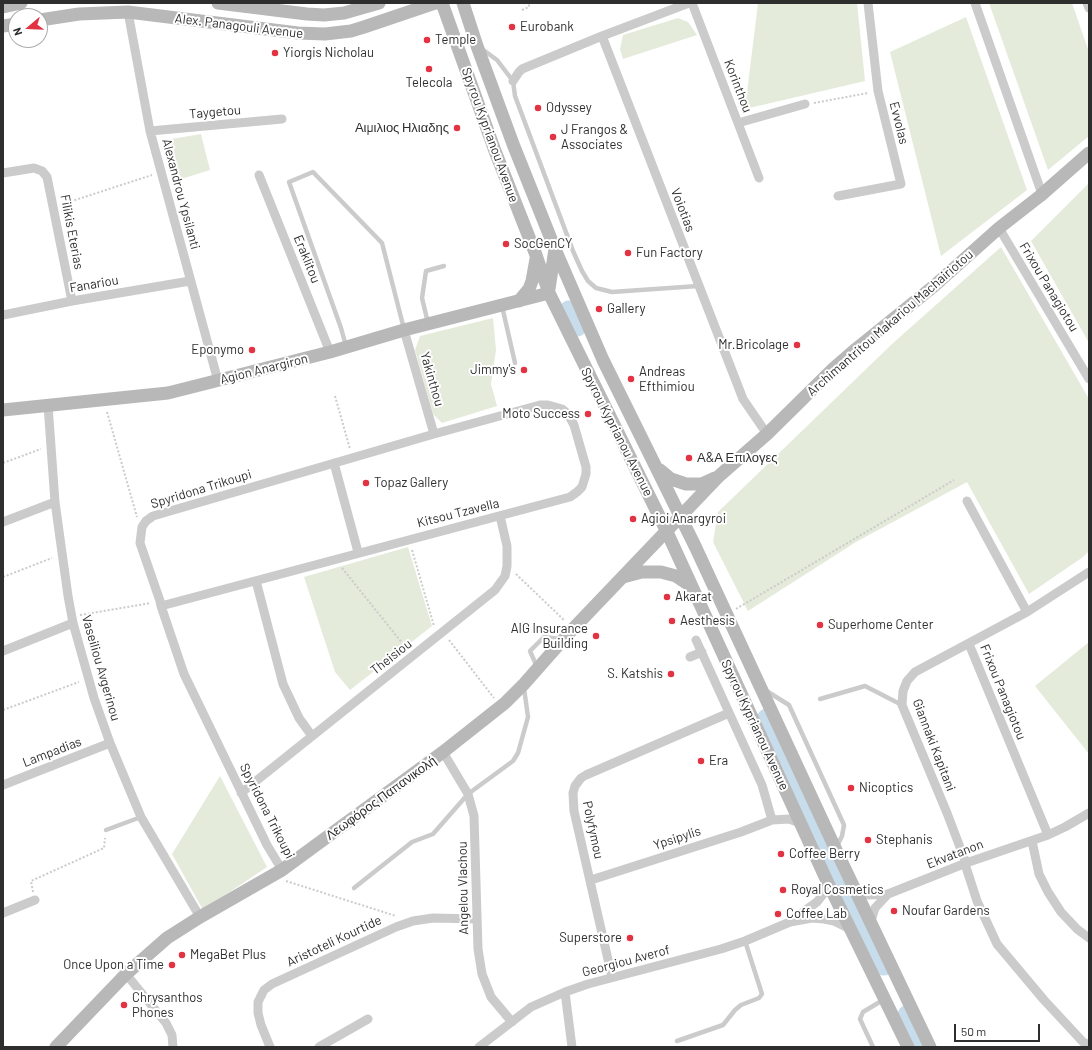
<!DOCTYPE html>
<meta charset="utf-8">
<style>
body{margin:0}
#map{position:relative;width:1092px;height:1050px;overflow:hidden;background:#fff;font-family:Barlow,sans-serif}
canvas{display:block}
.frame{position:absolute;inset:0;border:4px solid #2e2e2e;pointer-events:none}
.north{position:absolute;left:8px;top:8px;width:40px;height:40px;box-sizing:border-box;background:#fff;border:1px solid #ababab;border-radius:50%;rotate:251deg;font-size:11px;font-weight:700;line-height:16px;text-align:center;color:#2e2e2e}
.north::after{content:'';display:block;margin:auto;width:14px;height:18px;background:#e13342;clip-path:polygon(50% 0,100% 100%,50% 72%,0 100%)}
.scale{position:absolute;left:954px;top:1024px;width:86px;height:18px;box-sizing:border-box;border:2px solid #2e2e2e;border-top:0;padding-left:5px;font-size:12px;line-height:14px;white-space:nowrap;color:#2e2e2e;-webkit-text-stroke:3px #fff;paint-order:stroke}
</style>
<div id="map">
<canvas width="1092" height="1050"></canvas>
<div class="frame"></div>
<div class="north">N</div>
<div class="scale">50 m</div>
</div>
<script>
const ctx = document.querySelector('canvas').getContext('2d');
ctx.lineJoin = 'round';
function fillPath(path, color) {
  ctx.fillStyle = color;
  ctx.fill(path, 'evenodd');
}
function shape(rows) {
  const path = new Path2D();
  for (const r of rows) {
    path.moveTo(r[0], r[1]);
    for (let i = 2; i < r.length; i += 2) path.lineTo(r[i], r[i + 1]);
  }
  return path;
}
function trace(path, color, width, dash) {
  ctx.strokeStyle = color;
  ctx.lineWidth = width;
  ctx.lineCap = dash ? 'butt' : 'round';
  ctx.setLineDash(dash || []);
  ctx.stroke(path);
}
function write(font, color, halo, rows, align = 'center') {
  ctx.font = font + ' Barlow,sans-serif';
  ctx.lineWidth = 4;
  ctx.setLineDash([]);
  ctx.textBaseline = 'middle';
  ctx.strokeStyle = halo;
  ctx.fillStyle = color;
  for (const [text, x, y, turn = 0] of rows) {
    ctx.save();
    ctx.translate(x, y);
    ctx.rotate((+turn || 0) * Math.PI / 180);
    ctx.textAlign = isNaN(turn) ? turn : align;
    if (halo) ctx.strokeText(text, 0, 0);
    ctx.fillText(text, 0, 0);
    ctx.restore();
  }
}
fillPath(shape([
 [758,3,857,3,865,81,745,109],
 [989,3,1072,3,1089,52,1089,136,1048,170],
 [966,17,1027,190,941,256,890,52],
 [678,18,688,22,697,35,623,59,620,49,623,35],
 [201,134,210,170,178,180,166,140],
 [1089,183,1089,343,1031,241],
 [1001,247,1089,399,1089,551,1083,557,1029,594,967,482,856,542,748,611,713,542,718,512,892,344],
 [493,318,496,350,491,384,497,406,442,423,433,414,415,350,420,336],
 [408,547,432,626,350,690,335,672,304,577],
 [1089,642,1089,754,1035,686],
 [220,776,267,867,203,910,172,854]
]), '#e4ebdb');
trace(shape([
 [569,311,577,326],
 [767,719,884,965],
 [908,1015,923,1047]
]), '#c8ddeb', 21);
trace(shape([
 [522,10,529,7,529,3],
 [814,103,868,93],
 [63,204,152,175],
 [335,396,350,449],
 [107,412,137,517],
 [3,463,41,449],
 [412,550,434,626],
 [342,568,407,649],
 [516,574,565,621],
 [3,577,52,558],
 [736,609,954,480],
 [80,615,151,603],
 [449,640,494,698],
 [3,710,79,682],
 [286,881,396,916],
 [33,892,31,881,104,848,105,838]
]), '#cbcbcb', 2, [2, 2]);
trace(shape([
 [482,49,497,60,513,81,515,96,573,251,582,271,588,281,596,288,612,292,698,286],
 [502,306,515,363],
 [428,323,422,298,426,271,444,266],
 [346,346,341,328,289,182,313,172,382,243,404,329],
 [537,667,530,651,544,637,560,639],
 [765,690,789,705,844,825,842,836,837,846],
 [820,699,865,686,902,705],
 [106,830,141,817],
 [354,888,412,842,433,834,468,794,513,761,518,753,528,717,524,688],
 [677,1041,723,1025,735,1010,741,1005,759,998,762,994,745,941],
 [873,1047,860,1019,863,1012,883,1000]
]), '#cbcbcb', 4.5);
trace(shape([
 [692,3,759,178],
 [975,3,1042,194],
 [1087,3,1089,8],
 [128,12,150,131,218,381],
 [602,36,743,399,767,434],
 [513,81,519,72,522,69,602,36,689,3],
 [738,123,805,104],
 [150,131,282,119],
 [3,173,34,168,42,171,47,177,72,301],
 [259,175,330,352],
 [838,196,901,184,878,91,868,3],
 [999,228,1089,379],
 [3,315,72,301,190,281],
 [404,330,434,434],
 [48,405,55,502,68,596,73,623,94,698,110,743,141,817,200,917],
 [334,463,358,552],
 [967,501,1027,612],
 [3,522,55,502],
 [256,581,283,684,299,718,312,736],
 [161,606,570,497,577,492,582,487,586,474,586,467,574,425,568,414,562,409,548,405,540,405,434,434,153,516,146,521,142,527,140,543,160,601,161,606,184,674,267,845,282,870],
 [696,640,762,785,772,820],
 [969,644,1048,835],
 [3,651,73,623],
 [690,657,702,652],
 [443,752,468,794,474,816,478,949,482,974,491,997,512,1022],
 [3,785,110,743],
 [241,793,495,590,505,576,507,566,507,546,500,516],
 [1032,841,1039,874,1048,892,1061,912,1077,929,1089,938],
 [966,863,947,813,902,705,903,691,907,681,915,672,1027,612,1089,572],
 [965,864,977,901,997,944,1044,1000,1083,1042,1089,1045],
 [591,880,741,832,772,820,789,819,800,823],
 [856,890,869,895,888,894,966,863,1048,835,1065,827,1089,813],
 [3,913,35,900],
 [792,920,817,902,824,893,827,881],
 [871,921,875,908,888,894],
 [126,974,166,1023,172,1035,173,1047],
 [612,977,574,811,573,793,575,786,581,778,586,775,729,713],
 [565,992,572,1047],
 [270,1047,261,1025,258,1013,258,1002,264,990,272,984,396,927,413,921,433,918,477,919],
 [319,1047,368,1019],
 [479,1047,531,1007,565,992,588,984,721,949,745,941,790,922,812,918,824,919,834,921,850,929]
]), '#cbcbcb', 9);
trace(shape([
 [218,3,307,14,324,15,344,13,379,3],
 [442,3,495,151,536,255,549,293,667,532,827,881,908,1047],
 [463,3,477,46,513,144,555,249,603,360,695,546,836,850,930,1047],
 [3,7,21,3],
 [40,20,79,14,128,12,298,33,325,34,351,31,364,27,435,3],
 [3,26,16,24],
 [549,289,555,249],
 [519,301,529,289,532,281,536,259],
 [3,410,168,393,330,352,404,330,549,293],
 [660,470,671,479,686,484,702,484,715,478],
 [623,577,642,572,661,572,676,576,691,586],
 [56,1047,126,974,167,938,200,917,282,870,443,752,505,703,524,684,569,633,719,476,767,434,833,369,856,349,934,286,999,228,1040,196,1089,153]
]), '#b8b8b8', 13);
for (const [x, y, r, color] of [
 [512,27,4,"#e13342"],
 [427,40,4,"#e13342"],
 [275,53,4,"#e13342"],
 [429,69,4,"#e13342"],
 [538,108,4,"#e13342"],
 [457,128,4,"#e13342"],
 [553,137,4,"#e13342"],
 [506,244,4,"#e13342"],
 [628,253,4,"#e13342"],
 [599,309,4,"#e13342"],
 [797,345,4,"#e13342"],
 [252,350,4,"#e13342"],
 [524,370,4,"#e13342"],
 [631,379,4,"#e13342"],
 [588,414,4,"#e13342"],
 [689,458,4,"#e13342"],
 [366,483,4,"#e13342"],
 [633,519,4,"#e13342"],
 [667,597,4,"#e13342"],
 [672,621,4,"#e13342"],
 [820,625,4,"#e13342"],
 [596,636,4,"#e13342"],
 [671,674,4,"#e13342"],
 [701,761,4,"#e13342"],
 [851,788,4,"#e13342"],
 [868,840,4,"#e13342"],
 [781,854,4,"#e13342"],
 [783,890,4,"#e13342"],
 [894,911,4,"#e13342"],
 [778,914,4,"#e13342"],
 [630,938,4,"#e13342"],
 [182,955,4,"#e13342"],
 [172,965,4,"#e13342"],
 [124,1005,4,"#e13342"]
]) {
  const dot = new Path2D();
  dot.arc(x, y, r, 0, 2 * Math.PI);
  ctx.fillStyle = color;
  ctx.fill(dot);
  trace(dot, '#fff', 1.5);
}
write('13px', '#2e2e2e', '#fff', [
 ["Alex. Panagouli Avenue",239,26,7],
 ["Korinthou",738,86,69],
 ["Taygetou",215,112,-5],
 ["EvvoIas",899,123,76],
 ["Spyrou Kyprianou Avenue",490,135,70],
 ["Alexandrou Ypsilanti",181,194,75],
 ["Voiotias",683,210,69],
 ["Filikis Eterias",72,232,79],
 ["Eraklitou",307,259,68],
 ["Fanariou",94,284,-10],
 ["Frixou Panagiotou",1049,287,59],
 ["Archimantritou Makariou Machairiotou",890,323,-41],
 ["Agion Anargiron",264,369,-14],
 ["Yakinthou",432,379,74],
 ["Spyrou Kyprianou Avenue",617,432,63],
 ["Spyridona Trikoupi",201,489,-17],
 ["Kitsou Tzavella",458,513,-14],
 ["Theisiou",391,657,-38],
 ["Vaseiliou Avgerinou",101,668,74],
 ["Frixou Panagiotou",1003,692,68],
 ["Spyrou Kyprianou Avenue",755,725,65],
 ["Giannaki Kapitani",934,745,69],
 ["Lampadias",52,752,-21],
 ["Λεωφόρος Παπανικολή",381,798,-36],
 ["Spyridona Trikoupi",267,811,63],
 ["Polyfymou",593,830,78],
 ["Ypsipylis",677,838,-18],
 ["Ekvatanon",955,854,-21],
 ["Angelou Vlachou",463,888,-91],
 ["Aristoteli Kourtide",334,941,-25],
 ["Georgiou Averof",626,961,-15]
]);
write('13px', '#2e2e2e', '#fff', [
 ["Eurobank",520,27],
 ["Temple",435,40],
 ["Yiorgis Nicholau",283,53],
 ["Telecola",429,83,"center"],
 ["Odyssey",546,108],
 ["Αιμιλιος Ηλιαδης",449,128,"right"],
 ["J Frangos &",561,130],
 ["Associates",561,145],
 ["SocGenCY",514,244],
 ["Fun Factory",636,253],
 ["Gallery",607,309],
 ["Mr.Bricolage",789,345,"right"],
 ["Eponymo",244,350,"right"],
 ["Jimmy's",516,370,"right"],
 ["Andreas",639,372],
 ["Efthimiou",639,387],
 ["Moto Success",580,414,"right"],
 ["Α&Α Επιλογες",697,458],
 ["Topaz Gallery",374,483],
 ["Agioi Anargyroi",641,519],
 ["Akarat",675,597],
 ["Aesthesis",680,621],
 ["Superhome Center",828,625],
 ["AIG Insurance",588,629,"right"],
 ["Building",588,644,"right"],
 ["S. Katshis",663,674,"right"],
 ["Era",709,761],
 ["Nicoptics",859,788],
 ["Stephanis",876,840],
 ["Coffee Berry",789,854],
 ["Royal Cosmetics",791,890],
 ["Noufar Gardens",902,911],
 ["Coffee Lab",786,914],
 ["Superstore",622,938,"right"],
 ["MegaBet Plus",190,955],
 ["Once Upon a Time",164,965,"right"],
 ["Chrysanthos",132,998],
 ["Phones",132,1013]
], 'left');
</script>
